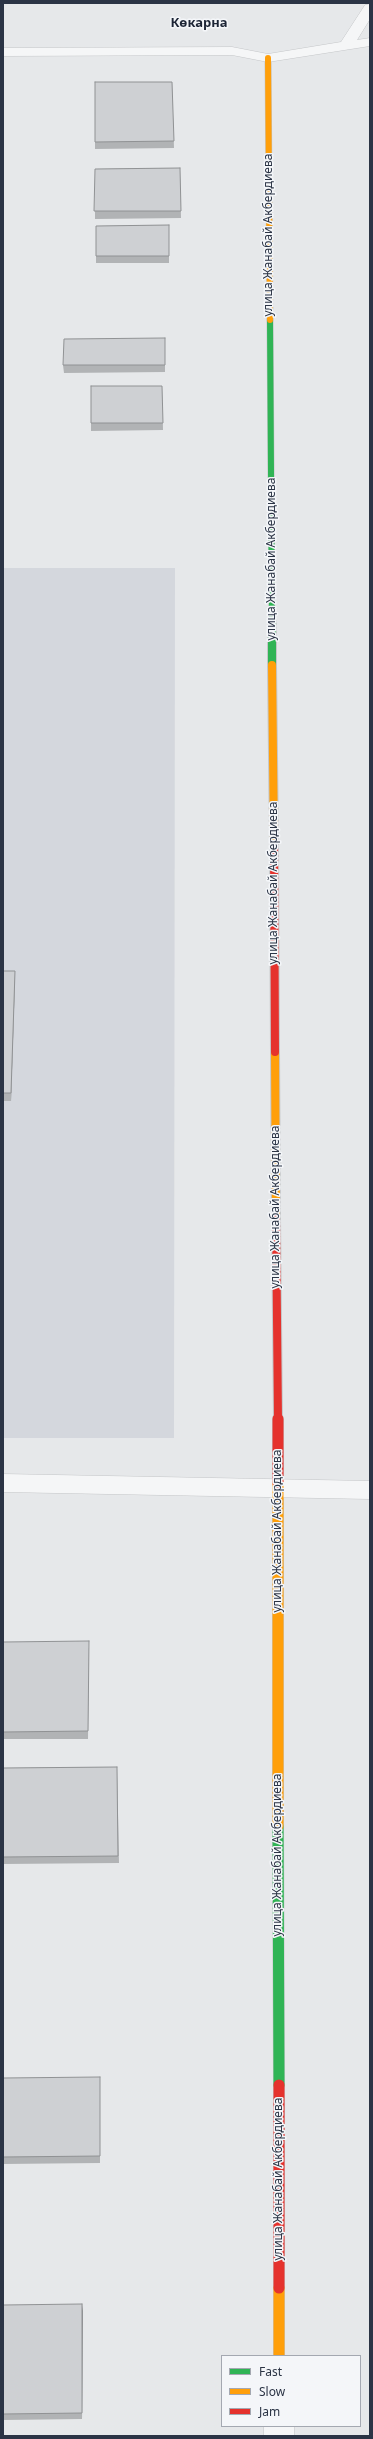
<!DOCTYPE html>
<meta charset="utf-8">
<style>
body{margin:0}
#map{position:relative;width:373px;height:2439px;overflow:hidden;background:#e6e8ea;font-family:"Noto Sans",sans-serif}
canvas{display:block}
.frame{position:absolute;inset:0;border:4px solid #2b3445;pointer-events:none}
.legend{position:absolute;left:221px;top:2355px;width:140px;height:72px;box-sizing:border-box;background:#f4f6f9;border:1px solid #a4a8b1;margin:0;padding:5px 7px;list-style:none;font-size:12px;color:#2b3445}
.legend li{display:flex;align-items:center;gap:8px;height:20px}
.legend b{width:20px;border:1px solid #a4a8b1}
</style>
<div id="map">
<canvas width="373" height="2439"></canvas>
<div class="frame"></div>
<ul class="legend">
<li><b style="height:5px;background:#30b455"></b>Fast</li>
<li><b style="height:5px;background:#ff9f0a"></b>Slow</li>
<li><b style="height:5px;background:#e5322d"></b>Jam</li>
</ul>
</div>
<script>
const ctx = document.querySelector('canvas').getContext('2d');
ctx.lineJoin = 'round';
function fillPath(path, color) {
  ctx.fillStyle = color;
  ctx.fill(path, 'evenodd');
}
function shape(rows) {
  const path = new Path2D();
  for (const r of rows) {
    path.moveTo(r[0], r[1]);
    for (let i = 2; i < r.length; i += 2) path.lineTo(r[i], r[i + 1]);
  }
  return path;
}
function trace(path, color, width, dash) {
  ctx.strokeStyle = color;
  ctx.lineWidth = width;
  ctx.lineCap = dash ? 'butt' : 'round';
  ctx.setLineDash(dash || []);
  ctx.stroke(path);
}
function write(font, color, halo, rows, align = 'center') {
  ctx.font = font + ' "Noto Sans",sans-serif';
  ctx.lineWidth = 3;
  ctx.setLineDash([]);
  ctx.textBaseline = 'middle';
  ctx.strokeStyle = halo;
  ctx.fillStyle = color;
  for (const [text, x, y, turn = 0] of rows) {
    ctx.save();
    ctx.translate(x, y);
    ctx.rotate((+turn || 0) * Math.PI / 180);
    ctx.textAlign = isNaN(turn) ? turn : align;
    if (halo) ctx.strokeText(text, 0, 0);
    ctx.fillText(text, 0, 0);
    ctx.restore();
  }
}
fillPath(shape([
 [3,568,175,568,174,1438,3,1438]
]), '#d4d7dd');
const street = shape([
 [370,4,370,19,357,40,370,38,370,46,268,62,232,55,3,56,3,48,232,47,268,54,341,42,365,5,370,4],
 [3,1474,370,1481,370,1499,3,1492,3,1474],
 [264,2426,294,2426,294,2436,264,2436,264,2426]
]);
const fastFar2 = shape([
 [270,320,272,623]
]);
const fastFar1 = shape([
 [272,622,272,665]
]);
const fast = shape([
 [278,1826,279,2085]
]);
const slowFar2 = shape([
 [268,58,270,320]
]);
const slowFar1 = shape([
 [272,665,274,845],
 [275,1052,276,1218]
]);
const slow = shape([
 [278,1483,278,1826],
 [279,2288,279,2356]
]);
const jamFar1 = shape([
 [274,845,275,1052],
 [276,1218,278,1420]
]);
const jam = shape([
 [278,1419,278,1483],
 [279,2085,279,2288]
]);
trace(street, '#c4c6c8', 1);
trace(fastFar2, '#c4c6c8', 7);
trace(fastFar1, '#c4c6c8', 10);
trace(fast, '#c4c6c8', 12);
trace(slowFar2, '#c4c6c8', 7);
trace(slowFar1, '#c4c6c8', 10);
trace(slow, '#c4c6c8', 12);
trace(jamFar1, '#c4c6c8', 10);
trace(jam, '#c4c6c8', 12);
fillPath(street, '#f5f6f7');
trace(fastFar2, '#30b455', 6);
trace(fastFar1, '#30b455', 8);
trace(fast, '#30b455', 11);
trace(slowFar2, '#ff9f0a', 6);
trace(slowFar1, '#ff9f0a', 8);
trace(slow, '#ff9f0a', 11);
trace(jamFar1, '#e5322d', 8);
trace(jam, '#e5322d', 11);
fillPath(shape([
 [95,82,172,82,174,148,95,149],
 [180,168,181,218,95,219,95,169],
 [169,225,169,263,96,263,96,226],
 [165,338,165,372,64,373,63,365],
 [162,386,163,430,91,431,91,423],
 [3,971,15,971,15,979,11,1101,3,1101],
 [3,1642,89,1648,88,1739,3,1739],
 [117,1767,119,1863,3,1864,3,1768],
 [3,2078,100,2084,100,2163,3,2164],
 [3,2305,83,2311,82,2419,3,2420]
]), '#b1b3b5');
fillPath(shape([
 [15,971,15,979,11,1101,11,1093],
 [82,2304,83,2311,82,2419]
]), '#909294');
const building = shape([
 [95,82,172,82,174,141,95,142,95,82],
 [180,168,181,211,94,211,95,169,180,168],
 [169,225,169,256,96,256,96,226,169,225],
 [165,338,165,365,63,365,64,339,165,338],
 [91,386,162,386,163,423,91,423,91,386],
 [3,971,15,971,11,1093,3,1093,3,971],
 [89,1641,88,1731,3,1732,3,1642,89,1641],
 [117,1767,118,1856,3,1857,3,1768,117,1767],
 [100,2077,100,2156,3,2157,3,2078,100,2077],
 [82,2304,82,2413,3,2414,3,2305,82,2304]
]);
fillPath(building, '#ced0d3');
trace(building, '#909294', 1);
write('12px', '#2b3445', '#f4f6f9', [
 ["улица Жанабай Акбердиева",269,235,-90],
 ["улица Жанабай Акбердиева",272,559,-90],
 ["улица Жанабай Акбердиева",274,883,-90],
 ["улица Жанабай Акбердиева",276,1207,-90],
 ["улица Жанабай Акбердиева",278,1531,-90],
 ["улица Жанабай Акбердиева",278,1855,-90],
 ["улица Жанабай Акбердиева",279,2179,-90]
]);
write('bold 13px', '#1d2536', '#f4f6f9', [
 ["Көкарна",199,23]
]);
</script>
